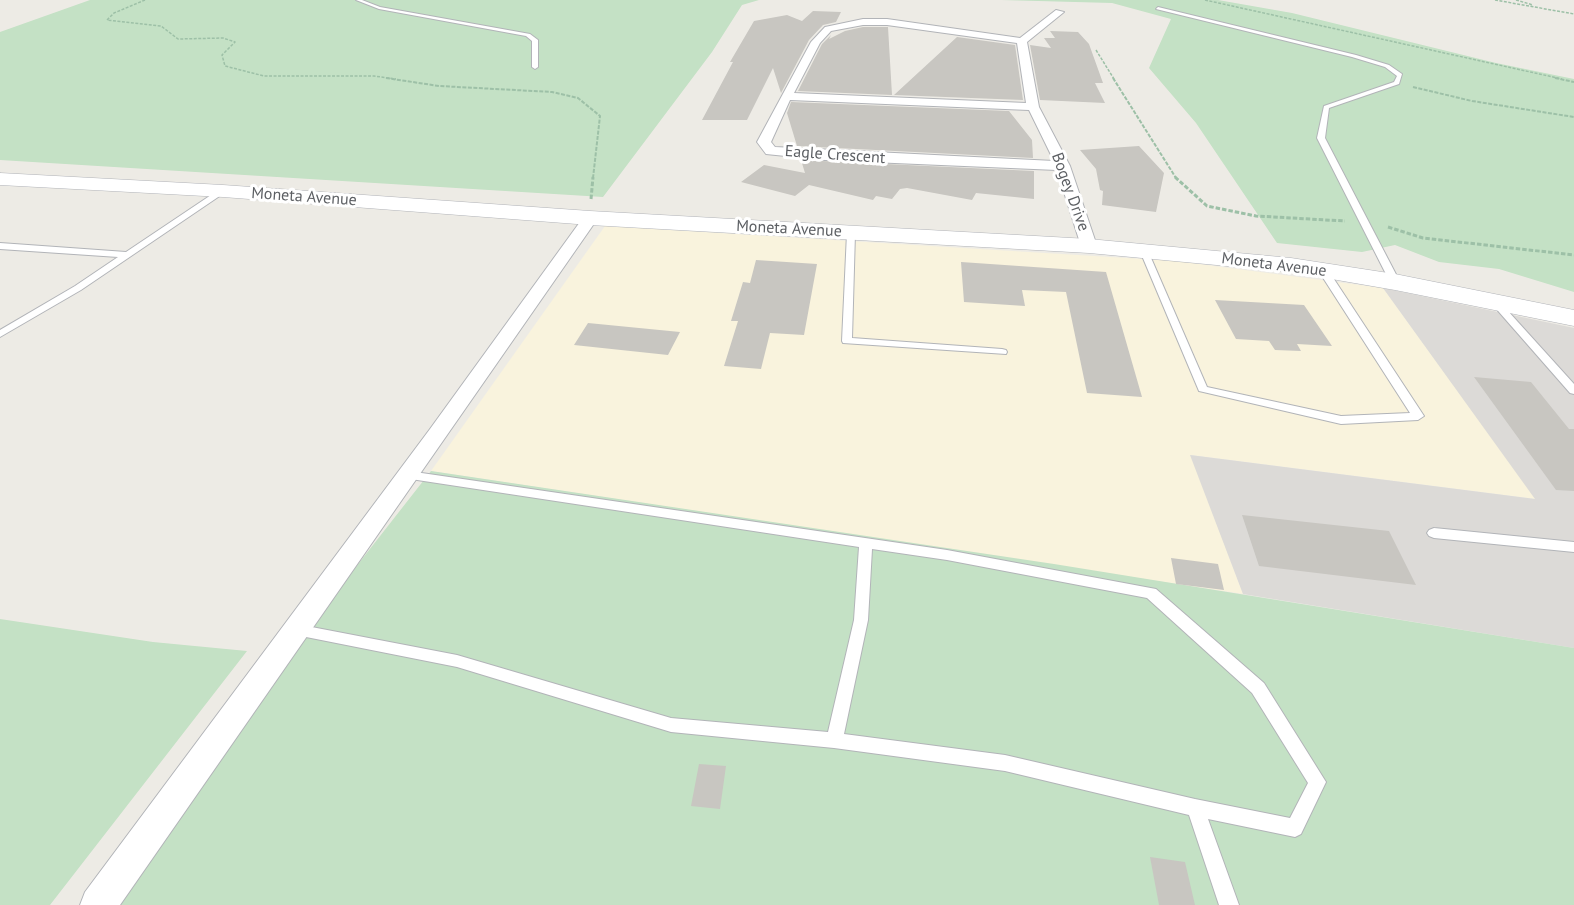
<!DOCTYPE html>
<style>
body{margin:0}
canvas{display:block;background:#edebe5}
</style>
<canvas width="1574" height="905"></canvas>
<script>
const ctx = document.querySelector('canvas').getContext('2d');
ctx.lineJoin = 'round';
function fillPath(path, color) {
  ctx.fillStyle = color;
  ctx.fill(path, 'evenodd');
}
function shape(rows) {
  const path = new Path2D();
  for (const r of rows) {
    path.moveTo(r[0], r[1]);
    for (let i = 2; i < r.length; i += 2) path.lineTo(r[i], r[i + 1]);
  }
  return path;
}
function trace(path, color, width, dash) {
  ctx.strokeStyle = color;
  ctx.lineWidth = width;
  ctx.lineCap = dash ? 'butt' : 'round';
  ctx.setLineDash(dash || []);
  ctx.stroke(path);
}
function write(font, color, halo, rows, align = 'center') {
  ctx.font = font + ' "PT Sans",sans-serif';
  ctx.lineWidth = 6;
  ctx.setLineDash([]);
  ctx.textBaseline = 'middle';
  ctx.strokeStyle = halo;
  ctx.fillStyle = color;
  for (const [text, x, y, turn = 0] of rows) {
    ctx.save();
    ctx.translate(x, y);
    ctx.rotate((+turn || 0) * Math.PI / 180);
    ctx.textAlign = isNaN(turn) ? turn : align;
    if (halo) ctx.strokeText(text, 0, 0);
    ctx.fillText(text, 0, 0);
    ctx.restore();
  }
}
fillPath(shape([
 [605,226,1176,261,1383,288,1536,499,1191,455,1243,594,431,471]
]), '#f9f3dd');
fillPath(shape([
 [1383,288,1574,328,1574,648,1243,594,1190,455,1535,499]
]), '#dcdad7');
fillPath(shape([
 [90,0,759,0,742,5,712,52,603,197,0,160,0,32],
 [1001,0,1218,0,1292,13,1496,63,1574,79,1574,292,1499,269,1439,262,1395,245,1362,252,1277,243,1196,123,1149,68,1171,19,1112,3],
 [431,471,1054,564,1574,648,1574,905,91,905],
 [0,619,153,642,247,651,50,905,0,905]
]), '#c4e1c5');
fillPath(shape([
 [813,11,841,12,836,22,823,25,809,40,781,93,773,68,747,120,702,120,733,62,730,62,754,21,787,15,802,21],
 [863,27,888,27,892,95,798,91,822,44,831,35,829,39,845,31],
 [1050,31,1078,32,1089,44,1103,83,1095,83,1105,103,1040,100,1030,45,1051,48,1044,38,1055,38],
 [957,37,1015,45,1023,100,894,95],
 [791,102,1009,111,1032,140,1033,158,797,146,787,113],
 [1139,146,1164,173,1156,212,1102,205,1103,191,1100,190,1096,169,1080,150],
 [801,160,1034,171,1034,199,976,193,972,200,907,188,900,189,892,199,876,196,873,200,809,185,795,196,741,182,764,165,805,173],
 [756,260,817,264,804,335,770,333,761,369,724,366,738,321,731,321,743,282,750,283],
 [961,262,1106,272,1142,397,1087,393,1066,292,1022,290,1025,306,964,302],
 [1215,300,1304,305,1332,346,1297,344,1301,351,1275,350,1269,341,1236,339],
 [588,323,680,332,668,355,574,345],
 [1474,377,1531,382,1569,429,1574,429,1574,491,1556,490],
 [1242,515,1389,531,1416,585,1259,566],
 [1171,558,1218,564,1224,590,1176,584],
 [699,764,726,766,720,809,691,806],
 [1150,857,1185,862,1195,905,1159,905]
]), '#c8c6c1');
const lane = shape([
 [356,0,362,0,380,7,530,34,538,40,538,67,535,69,532,67,532,41,526,36,379,9,356,0],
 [1158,7,1356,55,1389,65,1402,74,1399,84,1329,108,1325,138,1400,282,1398,284,1392,284,1390,282,1317,138,1324,106,1394,82,1397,76,1385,67,1352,57,1156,9,1158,7],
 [220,189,227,191,81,290,0,337,0,330,75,286,118,257,0,249,0,243,126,252,220,189],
 [851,230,855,233,852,338,1002,349,1006,350,1007,352,1006,354,843,343,842,341,847,233,851,230],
 [1144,248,1148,251,1207,387,1341,416,1410,413,1318,270,1323,267,1328,270,1424,416,1418,420,1341,424,1199,391,1140,251,1144,248],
 [1495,299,1498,300,1574,384,1574,394,1570,393,1492,304,1492,300,1495,299],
 [408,471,947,550,1156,589,1264,683,1326,782,1301,834,1295,837,1208,819,1239,905,1219,905,1189,815,1005,771,834,748,671,732,457,667,291,634,289,630,291,626,296,624,457,655,671,718,828,732,854,620,859,547,404,478,402,475,408,471],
 [872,549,947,560,1147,598,1252,693,1308,783,1290,818,1195,799,1005,755,844,734,868,620,872,549],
 [1434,528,1574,542,1574,552,1434,538,1429,536,1427,533,1429,530,1434,528]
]);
const street = shape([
 [1056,10,1064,12,1027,42,1039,107,1070,166,1097,246,1095,249,1089,251,1081,246,1057,170,825,160,766,154,757,142,811,42,825,27,863,19,887,19,1020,38,1056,10],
 [863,25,887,25,1017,43,1026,103,794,93,820,43,831,31,863,25],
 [790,100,1029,110,1054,161,775,147,771,142,790,100],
 [590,213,598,218,120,905,80,905,85,892,430,429,585,215,590,213]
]);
const secondary = shape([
 [0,173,223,185,590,211,1089,239,1291,258,1395,274,1574,310,1574,326,1395,290,1291,272,1089,253,590,225,223,197,0,185,0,173]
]);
trace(lane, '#b2b4b8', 2);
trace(street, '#b2b4b8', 2);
trace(secondary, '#b1b3b8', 1);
trace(shape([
 [145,0,114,13,107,20,161,26,178,39,223,38,235,42,222,55,225,66,264,76,374,76,396,79],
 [1205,0,1562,79],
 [1495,0,1574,14],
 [1516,0,1533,5],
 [1096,50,1114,79]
]), '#9dc0a7', 1.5, [3, 1.5]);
trace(shape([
 [386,78,439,86,552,92,578,98,600,116,593,178],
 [1113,78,1176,178],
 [1555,78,1574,82],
 [1413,87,1472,101,1574,117]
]), '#9dc0a7', 2, [4, 1.5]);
trace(shape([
 [1175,177,1207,206,1256,216,1345,221],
 [591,199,593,177],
 [1388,227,1423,238,1574,255]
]), '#9dc0a7', 3, [4.5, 2]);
fillPath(lane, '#fff');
fillPath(street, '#fff');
fillPath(secondary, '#fff');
write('16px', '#5c5f63', '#fff', [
 ["Eagle Crescent",835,155,4],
 ["Bogey Drive",1070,192,70],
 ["Moneta Avenue",304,197,4],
 ["Moneta Avenue",789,229,3],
 ["Moneta Avenue",1274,265,7]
]);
</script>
